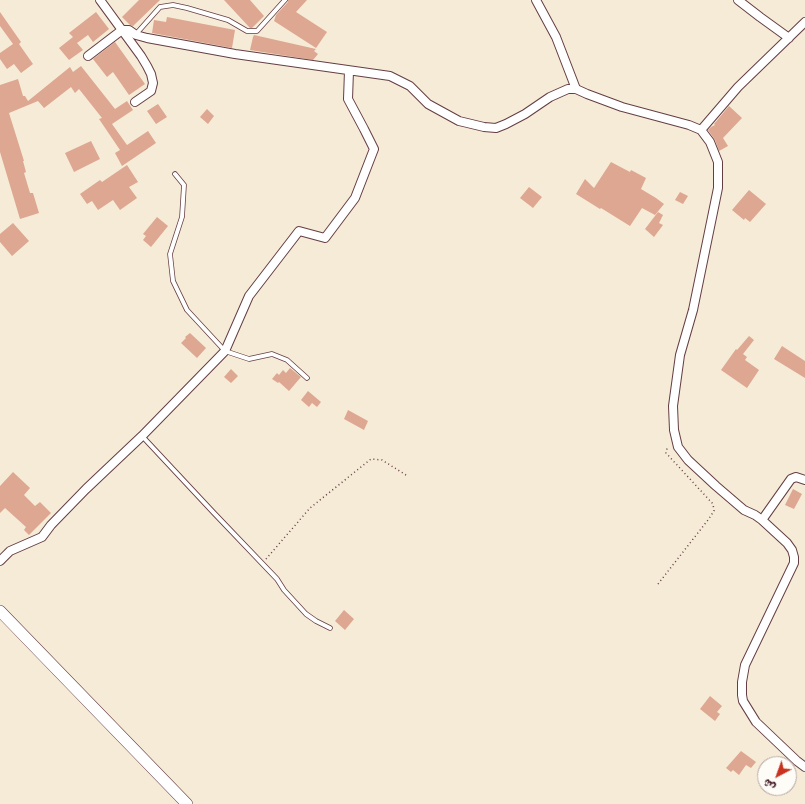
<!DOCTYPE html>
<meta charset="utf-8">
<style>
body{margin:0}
#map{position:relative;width:805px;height:804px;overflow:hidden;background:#f6ebd6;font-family:Pangolin,"Playpen Sans Arabic",sans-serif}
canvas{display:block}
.north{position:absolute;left:757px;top:756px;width:40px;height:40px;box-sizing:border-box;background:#fdfcf7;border:1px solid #b5a4a5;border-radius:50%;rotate:221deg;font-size:11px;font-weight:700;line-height:16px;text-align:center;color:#4a1f2b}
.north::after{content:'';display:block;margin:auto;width:14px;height:18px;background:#c8321e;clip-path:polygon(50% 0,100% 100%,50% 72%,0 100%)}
</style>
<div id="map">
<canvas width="805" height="804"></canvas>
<div class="north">ش</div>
</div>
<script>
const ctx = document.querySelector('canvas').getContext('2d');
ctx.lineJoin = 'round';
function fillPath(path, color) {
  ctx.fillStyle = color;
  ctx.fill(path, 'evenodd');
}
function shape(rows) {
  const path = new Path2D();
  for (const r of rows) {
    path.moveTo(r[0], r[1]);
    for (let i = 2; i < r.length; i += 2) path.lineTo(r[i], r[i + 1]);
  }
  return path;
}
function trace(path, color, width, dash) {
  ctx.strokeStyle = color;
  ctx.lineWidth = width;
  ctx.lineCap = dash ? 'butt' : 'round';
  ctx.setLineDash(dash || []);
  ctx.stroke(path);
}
fillPath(shape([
 [139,0,160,0,133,26,130,25,122,17],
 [224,0,250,0,264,16,252,28,250,28],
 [288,0,307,0,296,12,327,32,316,48,274,21,276,15,288,2],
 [0,12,21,42,19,44,33,64,21,73,14,64,7,69,0,59,0,53,13,44,0,26],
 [96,12,109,29,93,42,88,35,77,43,83,50,69,60,59,48,73,37,69,33],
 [167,17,235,30,232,48,152,33,154,20,166,22],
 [254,35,316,49,314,51,318,54,313,60,250,50,253,37],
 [115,42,145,84,129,95,113,72,107,77,93,59],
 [81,66,115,109,127,101,133,110,112,124,127,145,148,131,156,143,122,166,115,153,120,150,99,119,102,118,79,89,75,93,71,87,44,108,38,101,9,113,24,161,23,161,26,172,24,173,30,193,33,193,39,213,20,219,0,152,0,85,18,79,23,96,25,96,28,101,70,67,73,72],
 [158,104,167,117,156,124,147,111],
 [729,106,742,118,723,138,728,146,719,151,715,140,708,130,711,127,715,125,714,124],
 [207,109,214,116,208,124,200,117],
 [91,141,100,159,74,172,65,153],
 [611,162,630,172,631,170,646,178,641,189,656,198,664,204,655,215,642,208,630,226,601,208,600,209,576,194,585,179,594,188],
 [127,165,138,182,129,187,137,198,120,210,113,200,98,210,92,201,87,204,80,194,100,180,102,182],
 [529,187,542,197,533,208,520,198],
 [749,190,766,204,750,222,745,218,744,220,732,210],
 [680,192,688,196,683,204,675,200],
 [658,212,663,215,659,223,663,225,654,237,645,229],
 [157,217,168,226,151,247,143,240,146,236,143,234],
 [13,223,29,241,12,256,0,242,0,234],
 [190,333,206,348,197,358,181,343,186,338,185,337],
 [749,336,754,340,743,354,747,357,745,360,759,370,747,388,721,370,736,349,737,350],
 [782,346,805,361,805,378,774,359],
 [290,368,301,377,289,391,279,382,278,383,272,379,277,373,279,375,283,370,286,373],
 [231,369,238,376,231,383,224,377],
 [308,391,321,402,317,407,312,403,309,407,301,400],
 [348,410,368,421,364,430,344,419],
 [13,472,30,488,24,495,35,506,40,502,51,513,29,535,24,530,26,527,5,508,0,513,0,486],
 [793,489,802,494,794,509,785,505],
 [344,610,354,619,345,630,335,621],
 [710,696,722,706,717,712,720,714,715,721,700,709],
 [741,751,756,762,751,768,746,765,739,775,733,770,731,772,726,768]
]), '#dda792');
const service = shape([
 [136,34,160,7,173,5,187,8,228,20,247,31,257,31,285,0],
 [175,174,184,185,182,217,170,254,173,281,187,310,225,351,249,359,272,354,287,360,307,378],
 [142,436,213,512,277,579,284,590,306,614,316,621,330,628]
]);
const minor = shape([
 [100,0,141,56,147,66,151,74,153,83,151,91,135,102],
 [536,0,556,37,576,89],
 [738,0,760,17,789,38],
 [88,56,122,30,129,30,136,35,147,38,235,54,390,76,410,86,428,104,459,121,484,127,496,128,506,124,525,114,550,97,568,89,576,89,587,94,622,107,689,125,701,130,710,142,718,162,718,188,693,310,680,355,673,406,674,430,678,447,688,460,716,486,744,510,755,515,762,520,787,543,792,550,794,557,794,563,745,665,742,682,742,695,743,701,756,722,797,761,805,767],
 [701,130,738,87,805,22],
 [762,520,791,479,796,477,805,480],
 [0,561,10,551,42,537,51,525,86,489,142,436,225,351,249,296,299,231,325,238,355,198,374,149,364,129,348,99,349,71]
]);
const secondary = shape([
 [0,611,187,804]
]);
trace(service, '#643e45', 5.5);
trace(minor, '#643e45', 10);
trace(secondary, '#643e45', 12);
trace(shape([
 [266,559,310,508,371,459,382,460,406,475],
 [658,584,708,520,714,511,713,504,666,453,667,449,670,448]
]), '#643e45', 1.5, [1, 3]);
trace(service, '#fff', 4);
trace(minor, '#fff', 8);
trace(secondary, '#fff', 11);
</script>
